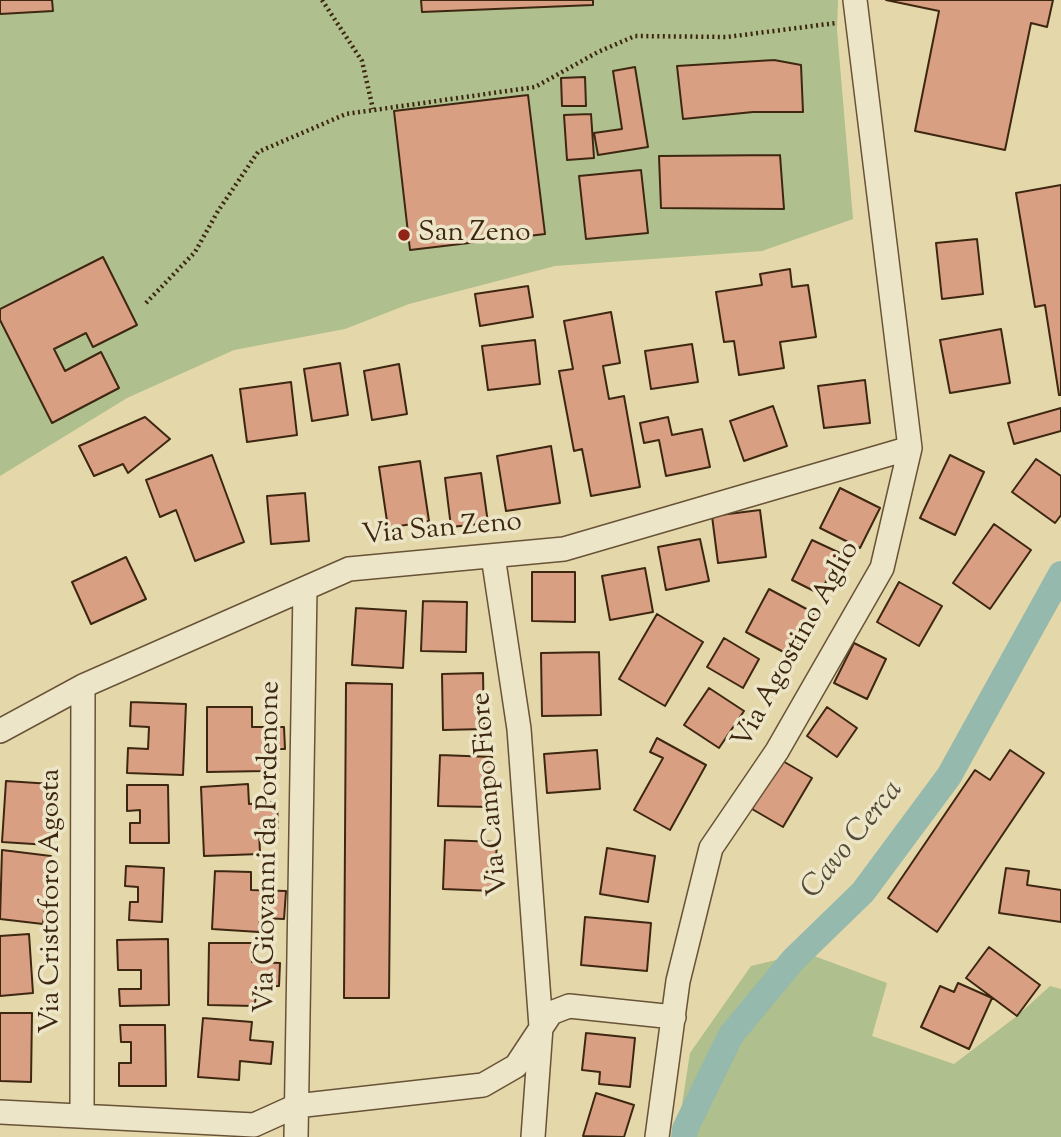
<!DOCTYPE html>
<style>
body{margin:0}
canvas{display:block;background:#e4d7aa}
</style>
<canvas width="1061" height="1137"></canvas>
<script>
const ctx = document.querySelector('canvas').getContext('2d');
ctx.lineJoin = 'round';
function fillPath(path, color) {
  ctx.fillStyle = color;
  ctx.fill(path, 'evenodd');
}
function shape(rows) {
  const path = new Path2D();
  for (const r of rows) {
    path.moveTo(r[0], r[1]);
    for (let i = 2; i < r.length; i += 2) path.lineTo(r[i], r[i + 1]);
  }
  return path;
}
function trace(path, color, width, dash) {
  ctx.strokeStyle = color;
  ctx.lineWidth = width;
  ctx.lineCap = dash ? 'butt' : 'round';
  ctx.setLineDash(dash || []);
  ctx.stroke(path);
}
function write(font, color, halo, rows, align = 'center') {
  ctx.font = font + ' "Sorts Mill Goudy",serif';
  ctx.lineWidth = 7;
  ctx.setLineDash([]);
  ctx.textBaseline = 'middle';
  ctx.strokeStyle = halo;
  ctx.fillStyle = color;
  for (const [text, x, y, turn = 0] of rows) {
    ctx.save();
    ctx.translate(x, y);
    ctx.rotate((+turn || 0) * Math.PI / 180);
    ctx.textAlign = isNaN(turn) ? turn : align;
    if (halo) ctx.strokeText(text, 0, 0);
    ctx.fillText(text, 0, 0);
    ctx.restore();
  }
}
fillPath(shape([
 [0,0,838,0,837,30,853,219,762,251,555,266,409,304,345,329,234,350,127,398,0,476],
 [806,953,887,983,872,1036,954,1064,1017,1016,1050,986,1061,989,1061,1137,677,1137,690,1053,751,966]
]), '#afbf8d');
trace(shape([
 [684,1137,685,1129,731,1035,793,960,863,892,949,776,1061,574]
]), '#95b9ac', 26);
const building = shape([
 [0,0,52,0,53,11,0,14,0,0],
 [421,0,593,0,593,5,422,12,421,0],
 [886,0,1053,0,1047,27,1031,23,1005,150,915,131,939,11,886,0],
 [774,60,801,65,803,112,753,112,683,119,677,66,774,60],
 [635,67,648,147,598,155,594,133,622,129,613,71,635,67],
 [585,77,586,106,562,106,561,78,585,77],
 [528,95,545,234,410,250,394,111,528,95],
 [591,114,594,158,567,160,564,115,591,114],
 [780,155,784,209,661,208,659,156,780,155],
 [641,170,648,233,586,239,579,176,641,170],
 [1061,185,1061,395,1059,395,1045,305,1035,307,1016,193,1061,185],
 [977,239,983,294,942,299,936,243,977,239],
 [103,257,137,325,93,347,86,333,54,349,65,371,101,352,119,388,52,423,0,320,0,309,103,257],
 [790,269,792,287,808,285,816,337,780,342,784,368,739,375,734,341,724,342,716,292,762,285,760,274,790,269],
 [528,286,533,317,480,326,475,294,528,286],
 [611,312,620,363,603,366,609,399,624,396,640,487,591,496,582,449,574,451,559,371,573,369,564,321,611,312],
 [1001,329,1010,383,950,393,940,340,1001,329],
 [535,340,540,384,488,390,482,346,535,340],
 [692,344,698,382,651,389,645,351,692,344],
 [340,363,348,415,312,421,304,369,340,363],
 [399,364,407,414,372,420,364,371,399,364],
 [865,380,870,423,824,428,818,386,865,380],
 [291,382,297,435,247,442,240,389,291,382],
 [773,406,787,446,744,461,730,421,773,406],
 [1061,408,1061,431,1014,444,1008,423,1061,408],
 [145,417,170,439,128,473,123,464,94,476,79,446,145,417],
 [668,417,672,435,702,429,710,467,666,476,659,440,644,443,640,423,668,417],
 [551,446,560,503,506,511,497,456,551,446],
 [212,455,244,542,195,561,176,510,160,517,146,480,212,455],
 [950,455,984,472,955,535,920,518,950,455],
 [1036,459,1061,476,1061,515,1055,523,1012,492,1036,459],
 [420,461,429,521,388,528,379,467,420,461],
 [481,473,488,523,451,527,445,478,481,473],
 [840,488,880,508,860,548,820,528,840,488],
 [305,493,309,541,271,544,267,496,305,493],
 [760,510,766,557,718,563,712,516,760,510],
 [994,524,1031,550,990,609,953,583,994,524],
 [700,539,709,581,666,590,658,547,700,539],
 [812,540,840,553,820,594,792,580,812,540],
 [126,557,146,599,91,624,72,582,126,557],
 [645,568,653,612,610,620,602,576,645,568],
 [532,572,575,572,575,622,532,621,532,572],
 [899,582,942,606,919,646,877,622,899,582],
 [769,589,814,613,791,656,746,632,769,589],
 [423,601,467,602,466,652,421,651,423,601],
 [356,608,406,611,403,668,352,665,356,608],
 [657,614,703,642,665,706,619,679,657,614],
 [724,638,759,659,743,688,707,667,724,638],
 [854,643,886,659,867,699,834,683,854,643],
 [599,652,601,715,542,716,541,653,599,652],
 [483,673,484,729,443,730,442,674,483,673],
 [346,683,392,684,389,998,344,998,346,683],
 [709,688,744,711,719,748,684,725,709,688],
 [131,702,186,704,183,775,127,773,128,748,148,749,149,727,130,726,131,702],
 [207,707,252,707,252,727,284,727,285,749,266,749,266,771,207,772,207,707],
 [827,707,857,728,837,757,807,736,827,707],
 [657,738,706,765,670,830,634,810,663,758,650,752,657,738],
 [597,750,600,789,547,793,544,754,597,750],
 [1010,750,1044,773,937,932,888,898,975,770,990,780,1010,750],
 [440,755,492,757,491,807,438,806,440,755],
 [781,760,812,778,783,827,752,809,781,760],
 [6,781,52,784,49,845,2,842,6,781],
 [248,784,249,804,277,802,278,828,259,829,260,854,204,856,201,787,248,784],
 [127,785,168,785,169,843,130,843,130,823,140,823,140,810,127,811,127,785],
 [445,840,497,842,494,891,443,889,445,840],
 [607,848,655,856,648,902,600,894,607,848],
 [2,850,51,856,43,924,0,919,2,850],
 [126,866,164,868,162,922,129,920,130,902,138,902,138,887,125,886,126,866],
 [1006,868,1029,871,1027,885,1061,890,1061,922,999,913,1006,868],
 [215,871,251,872,251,890,286,891,284,919,260,918,259,932,212,929,215,871],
 [585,917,651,923,647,971,581,965,585,917],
 [29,934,33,993,0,996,0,936,29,934],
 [168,939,169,1005,120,1006,119,989,141,989,141,970,118,970,117,940,168,939],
 [209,943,253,943,252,962,280,963,279,986,256,986,255,1006,208,1005,209,943],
 [989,947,1040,985,1017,1016,966,978,989,947],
 [958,983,992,998,969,1049,921,1027,940,986,954,992,958,983],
 [0,1013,32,1013,31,1082,0,1081,0,1013],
 [203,1018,252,1022,250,1040,273,1042,271,1064,240,1061,239,1080,198,1077,203,1018],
 [120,1025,165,1025,166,1086,119,1086,119,1063,131,1063,131,1042,121,1042,120,1025],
 [586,1033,635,1038,630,1087,599,1084,600,1072,582,1070,586,1033],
 [596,1093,634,1105,624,1137,583,1136,596,1093]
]);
fillPath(building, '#d99f83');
trace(building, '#3e2711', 2);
const street = shape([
 [493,556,519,729,541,1027,533,1137],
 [0,731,83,686,349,569,564,549,910,448],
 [0,1112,254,1125,296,1106,483,1085,516,1066,551,1013,569,1006,674,1017],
 [82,1116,83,686],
 [296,1137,305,589],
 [657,1137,678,981,711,848,777,751,882,568,910,448,855,0]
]);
trace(street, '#685337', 26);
trace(shape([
 [322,0,362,61,373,109],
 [146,303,195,252,218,211,258,152,346,114,535,87,598,52,635,36,727,37,836,23]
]), '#3e2711', 4.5, [2, 3.5]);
trace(street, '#ede5c8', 23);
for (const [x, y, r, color] of [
 [404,235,7,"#8f2418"]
]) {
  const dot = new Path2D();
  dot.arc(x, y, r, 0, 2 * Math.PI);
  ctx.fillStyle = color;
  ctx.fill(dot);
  trace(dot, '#ede5c8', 2.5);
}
write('28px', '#3e2711', '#ede5c8', [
 ["San Zeno",418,235]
], 'left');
write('28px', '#3e2711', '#ede5c8', [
 ["Via San Zeno",442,531,-5],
 ["Via Agostino Aglio",798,646,-61],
 ["Via Campo Fiore",492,794,-95],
 ["Via Giovanni da Pordenone",270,847,-89],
 ["Via Cristoforo Agosta",53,901,-90]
]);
write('italic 30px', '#544c38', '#ede5c8', [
 ["Cavo Cerca",854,841,-51]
]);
</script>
